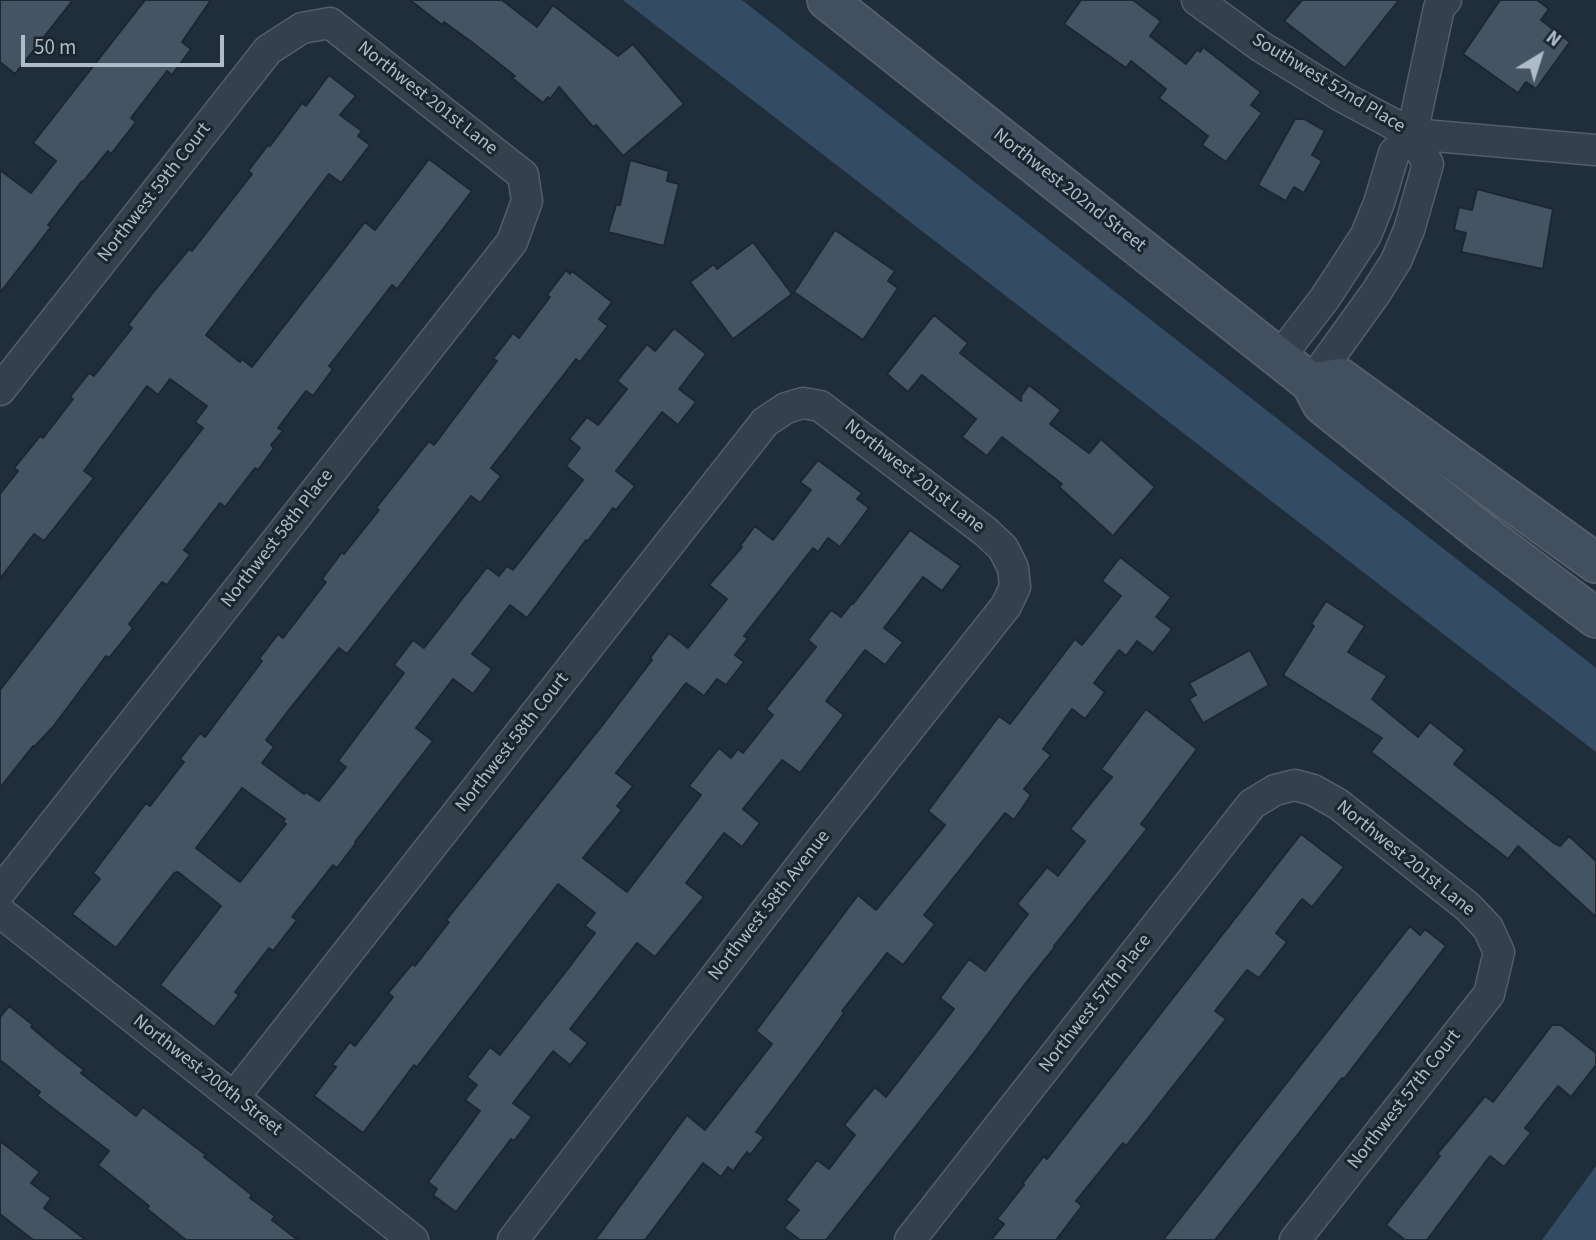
<!DOCTYPE html>
<style>
body{margin:0}
#map{position:relative;width:1596px;height:1240px;overflow:hidden;background:#202e3b;font-family:"Source Sans 3",sans-serif}
canvas{display:block}
.north{position:absolute;left:1505px;top:21px;width:70px;height:70px;-webkit-text-stroke:5px #1a2530;paint-order:stroke;rotate:38deg;font-size:19px;font-weight:700;line-height:28px;text-align:center;color:#afbbc7}
.north::after{content:'';display:block;margin:auto;width:24px;height:32px;background:#afbbc7;clip-path:polygon(50% 0,100% 100%,50% 72%,0 100%)}
.scale{position:absolute;left:21px;top:35px;width:203px;height:32px;box-sizing:border-box;border:4px solid #afbbc7;border-top:0;padding-left:9px;font-size:21px;line-height:24px;white-space:nowrap;color:#afbbc7;-webkit-text-stroke:5px #1a2530;paint-order:stroke}
</style>
<div id="map">
<canvas width="1596" height="1240"></canvas>
<div class="north">N</div>
<div class="scale">50 m</div>
</div>
<script>
const ctx = document.querySelector('canvas').getContext('2d');
ctx.lineJoin = 'round';
function fillPath(path, color) {
  ctx.fillStyle = color;
  ctx.fill(path, 'evenodd');
}
function shape(rows) {
  const path = new Path2D();
  for (const r of rows) {
    path.moveTo(r[0], r[1]);
    for (let i = 2; i < r.length; i += 2) path.lineTo(r[i], r[i + 1]);
  }
  return path;
}
function trace(path, color, width, dash) {
  ctx.strokeStyle = color;
  ctx.lineWidth = width;
  ctx.lineCap = dash ? 'butt' : 'round';
  ctx.setLineDash(dash || []);
  ctx.stroke(path);
}
function write(font, color, halo, rows, align = 'center') {
  ctx.font = font + ' "Source Sans 3",sans-serif';
  ctx.lineWidth = 6;
  ctx.setLineDash([]);
  ctx.textBaseline = 'middle';
  ctx.strokeStyle = halo;
  ctx.fillStyle = color;
  for (const [text, x, y, turn = 0] of rows) {
    ctx.save();
    ctx.translate(x, y);
    ctx.rotate((+turn || 0) * Math.PI / 180);
    ctx.textAlign = isNaN(turn) ? turn : align;
    if (halo) ctx.strokeText(text, 0, 0);
    ctx.fillText(text, 0, 0);
    ctx.restore();
  }
}
fillPath(shape([
 [623,0,742,0,1596,668,1596,752],
 [1596,1166,1596,1240,1541,1240,1542,1240]
]), '#334b63');
const building = shape([
 [0,0,73,0,15,74,0,62,0,0],
 [145,0,211,0,182,42,191,49,172,75,167,71,131,118,136,122,111,154,108,151,83,182,82,181,48,225,51,227,0,293,0,170,31,193,56,161,33,143,145,0],
 [410,0,502,0,537,27,553,5,618,56,633,44,684,104,623,156,596,125,593,127,559,87,550,99,548,97,543,103,512,78,515,76,473,43,444,22,442,25,410,0],
 [1081,0,1133,0,1161,21,1150,36,1186,64,1197,50,1200,52,1203,47,1261,92,1251,105,1262,113,1226,162,1202,145,1208,136,1159,98,1166,89,1131,61,1126,68,1064,24,1081,0],
 [1302,0,1399,0,1345,68,1284,21,1302,0],
 [1500,0,1537,0,1549,9,1541,20,1570,42,1536,89,1526,82,1518,93,1463,54,1500,0],
 [329,75,356,96,340,115,362,131,358,136,370,145,341,183,329,174,206,335,240,362,242,359,252,367,365,222,375,230,429,159,472,191,397,289,392,285,365,320,329,366,333,369,313,396,306,391,278,428,283,431,271,445,274,448,258,470,255,468,225,507,220,503,184,550,190,555,167,585,162,582,129,624,133,628,109,658,106,656,53,727,34,747,33,746,0,788,0,690,203,428,195,422,207,406,170,379,158,395,147,386,84,471,94,478,44,541,34,534,0,579,0,494,18,471,14,468,40,436,43,438,73,399,70,397,89,373,94,376,132,328,128,325,155,290,189,249,192,251,252,174,248,171,268,145,270,146,302,103,306,106,329,75],
 [1295,119,1304,119,1325,131,1312,155,1322,161,1304,193,1294,187,1286,201,1258,185,1295,119],
 [630,160,669,171,667,181,679,184,664,246,608,232,616,205,620,205,630,160],
 [1477,189,1553,209,1543,269,1461,252,1466,233,1454,230,1459,207,1472,210,1477,189],
 [835,230,895,271,888,281,898,288,863,340,794,292,835,230],
 [753,242,792,294,733,339,690,282,714,264,717,269,753,242],
 [566,270,570,274,572,271,612,302,599,319,608,326,580,362,576,359,491,468,501,476,480,503,471,496,347,654,339,648,289,710,266,740,274,747,262,763,304,794,306,792,319,801,346,767,338,761,404,673,394,665,413,640,424,648,487,567,499,576,507,566,513,570,583,480,566,466,580,448,569,439,587,417,598,425,627,389,617,381,647,344,655,351,674,328,706,354,679,389,696,402,678,425,662,412,616,471,635,486,616,510,613,508,588,541,586,540,527,618,510,605,472,654,492,669,473,694,453,679,416,728,433,741,355,842,356,843,337,868,333,865,292,917,297,920,273,951,269,948,235,992,239,995,214,1027,160,985,221,906,178,872,174,873,116,948,72,914,100,879,93,873,146,803,150,806,184,762,180,759,200,733,205,737,262,661,259,659,278,634,283,638,326,582,322,579,342,552,344,554,379,510,376,508,429,441,434,445,497,361,493,359,513,333,519,338,550,297,547,295,566,270],
 [242,788,285,819,283,822,286,824,240,882,196,848,242,788],
 [934,315,968,343,960,353,1021,401,1021,396,1029,385,1061,410,1050,424,1089,453,1101,439,1155,487,1113,536,1059,487,1062,484,1002,437,987,456,962,437,976,419,922,375,908,392,887,374,934,315],
 [818,460,862,493,857,499,869,508,840,547,828,538,818,552,813,548,744,636,748,638,735,655,744,662,726,685,717,679,704,696,686,683,616,773,633,786,617,806,622,810,583,858,627,892,701,795,689,786,719,748,731,758,738,749,743,753,773,715,766,709,816,647,808,640,831,610,841,617,852,603,853,604,910,530,961,566,942,591,923,577,884,628,903,642,885,665,865,650,826,701,844,715,800,773,782,760,743,809,760,823,742,847,724,833,686,883,704,897,655,957,637,943,570,1029,588,1043,570,1065,553,1051,513,1103,532,1117,514,1141,511,1139,456,1212,433,1195,437,1189,428,1182,480,1111,465,1100,477,1085,467,1077,490,1047,500,1055,567,970,595,933,585,926,595,913,558,884,417,1067,414,1065,363,1133,314,1096,336,1067,332,1065,350,1042,355,1046,393,997,388,993,412,964,415,966,449,922,446,920,604,723,652,660,650,658,669,633,688,648,727,599,709,585,742,547,740,546,755,526,773,540,811,490,800,482,818,460],
 [1120,557,1171,597,1156,617,1172,629,1153,653,1137,641,1126,656,1119,650,1094,683,1105,692,1095,706,1085,719,1072,709,1043,749,1051,755,1024,789,1031,795,1014,820,1005,813,924,915,935,924,903,965,887,953,842,1011,844,1013,813,1056,756,1132,764,1137,750,1155,747,1152,733,1171,728,1167,721,1177,703,1163,645,1240,595,1240,687,1115,705,1130,772,1044,756,1031,858,895,876,910,945,825,928,811,999,716,1010,724,1075,639,1082,645,1121,596,1102,581,1120,557],
 [1326,601,1365,626,1348,652,1387,676,1372,699,1418,737,1430,722,1465,750,1454,764,1554,843,1560,846,1569,836,1596,861,1596,917,1518,846,1508,859,1371,752,1382,738,1283,675,1314,626,1311,624,1326,601],
 [1250,650,1269,685,1203,723,1189,699,1196,695,1189,683,1250,650],
 [1146,709,1197,749,1141,824,1147,829,1054,946,1055,947,1022,988,973,1054,826,1240,800,1240,784,1228,799,1210,786,1200,817,1160,829,1169,855,1135,844,1125,875,1087,886,1097,954,1009,940,998,969,959,985,971,1028,914,1017,904,1047,867,1058,876,1085,841,1070,829,1112,777,1101,769,1146,709],
 [1301,834,1344,867,1312,907,1302,899,1276,933,1287,942,1259,978,1247,970,1215,1011,1226,1019,1126,1146,1123,1143,1076,1201,1082,1206,1056,1240,991,1240,1004,1224,997,1219,1024,1185,1023,1183,1044,1156,1047,1159,1301,834],
 [1410,926,1420,935,1425,929,1446,946,1344,1079,1342,1078,1215,1240,1163,1240,1410,926],
 [9,1006,33,1025,31,1027,56,1048,84,1070,81,1073,136,1116,143,1107,206,1155,204,1157,252,1195,250,1198,275,1216,272,1220,298,1240,186,1240,147,1209,149,1206,98,1165,109,1151,37,1096,40,1092,0,1060,0,1017,9,1006],
 [1552,1025,1561,1025,1596,1053,1596,1065,1571,1097,1558,1086,1525,1128,1531,1133,1504,1167,1490,1156,1427,1240,1405,1240,1386,1225,1440,1156,1437,1154,1453,1135,1485,1096,1493,1102,1552,1025],
 [0,1141,40,1172,31,1183,51,1198,44,1208,86,1240,33,1240,0,1214,0,1141]
]);
fillPath(building, '#445462');
trace(building, '#1c2732', 2);
const street = shape([
 [1197,0,1260,46,1341,96,1412,134,1596,150],
 [1279,358,1325,298,1366,235,1379,203,1394,153,1412,134,1439,8,1446,0],
 [1311,383,1375,294,1396,261,1409,230,1428,164,1412,134],
 [0,390,268,50,302,28,330,23,523,175,527,201,512,242,0,892],
 [0,912,413,1240],
 [234,1097,765,422,786,408,803,403,820,406,986,532,1003,548,1013,568,1015,587,1006,606,820,841,513,1240],
 [910,1240,1252,804,1275,790,1295,785,1313,790,1338,804,1468,907,1488,928,1499,952,1489,994,1295,1240]
]);
const secondary = shape([
 [827,0,1311,383,1322,404,1484,534,1596,618],
 [1311,383,1340,378,1596,563]
]);
trace(street, '#525e69', 33);
trace(secondary, '#525e69', 42);
trace(street, '#34404b', 30);
trace(secondary, '#424f5e', 38);
write('19px', '#afbbc7', '#1a2530', [
 ["Southwest 52nd Place",1328,84,31],
 ["Northwest 201st Lane",427,99,38],
 ["Northwest 202nd Street",1069,191,38],
 ["Northwest 59th Court",155,193,-52],
 ["Northwest 201st Lane",914,477,38],
 ["Northwest 58th Place",278,539,-52],
 ["Northwest 58th Court",513,743,-52],
 ["Northwest 201st Lane",1405,859,39],
 ["Northwest 58th Avenue",770,906,-52],
 ["Northwest 57th Place",1096,1004,-52],
 ["Northwest 200th Street",207,1076,38],
 ["Northwest 57th Court",1405,1100,-52]
]);
</script>
